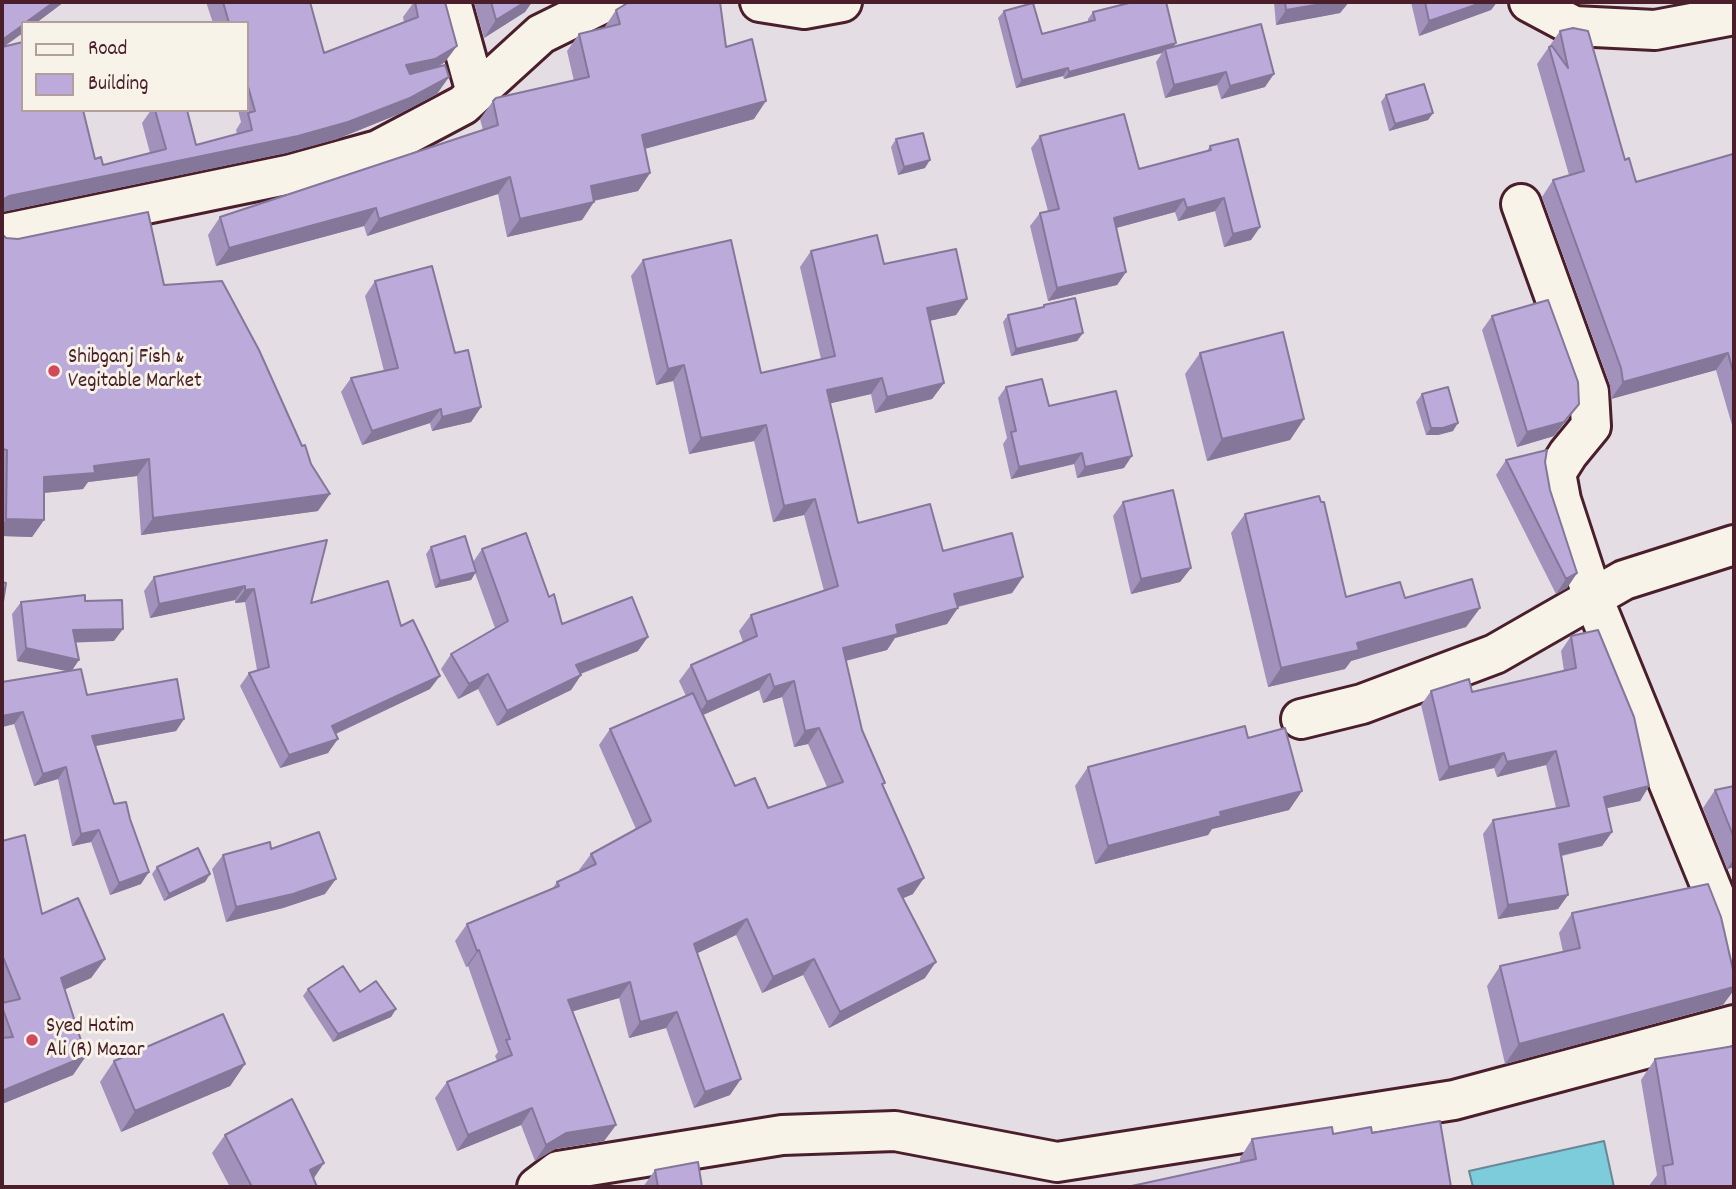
<!DOCTYPE html>
<style>
body{margin:0}
#map{position:relative;width:1736px;height:1189px;overflow:hidden;background:#e5dde4;font-family:Dekko,sans-serif}
canvas{display:block}
.frame{position:absolute;inset:0;border:4px solid #4a1f2b;pointer-events:none}
.legend{position:absolute;left:21px;top:21px;width:228px;height:91px;box-sizing:border-box;background:#f7f3e8;border:2px solid #b29e9c;margin:0;padding:9px 12px;list-style:none;font-size:21px;color:#4a1f2b}
.legend li{display:flex;align-items:center;gap:14px;height:35px}
.legend b{width:35px;border:2px solid #b29e9c}
</style>
<div id="map">
<canvas width="1736" height="1189"></canvas>
<div class="frame"></div>
<ul class="legend">
<li><b style="height:9px;background:#f7f3e8"></b>Road</li>
<li><b style="height:19px;background:#bcaada"></b>Building</li>
</ul>
</div>
<script>
const ctx = document.querySelector('canvas').getContext('2d');
ctx.lineJoin = 'round';
function fillPath(path, color) {
  ctx.fillStyle = color;
  ctx.fill(path, 'evenodd');
}
function shape(rows) {
  const path = new Path2D();
  for (const r of rows) {
    path.moveTo(r[0], r[1]);
    for (let i = 2; i < r.length; i += 2) path.lineTo(r[i], r[i + 1]);
  }
  return path;
}
function trace(path, color, width, dash) {
  ctx.strokeStyle = color;
  ctx.lineWidth = width;
  ctx.lineCap = dash ? 'butt' : 'round';
  ctx.setLineDash(dash || []);
  ctx.stroke(path);
}
function write(font, color, halo, rows, align = 'center') {
  ctx.font = font + ' Dekko,sans-serif';
  ctx.lineWidth = 6;
  ctx.setLineDash([]);
  ctx.textBaseline = 'middle';
  ctx.strokeStyle = halo;
  ctx.fillStyle = color;
  for (const [text, x, y, turn = 0] of rows) {
    ctx.save();
    ctx.translate(x, y);
    ctx.rotate((+turn || 0) * Math.PI / 180);
    ctx.textAlign = isNaN(turn) ? turn : align;
    if (halo) ctx.strokeText(text, 0, 0);
    ctx.fillText(text, 0, 0);
    ctx.restore();
  }
}
const water = shape([
 [1604,1141,1614,1187,1473,1187,1469,1171,1604,1141]
]);
fillPath(water, '#7dccdb');
trace(water, '#698795', 2);
const minor = shape([
 [451,2,476,93],
 [760,2,804,9,842,2],
 [1529,2,1574,26,1655,30,1734,15],
 [1521,204,1589,392,1591,426,1568,454,1556,473,1561,500,1593,598,1734,943],
 [2,234,291,174,378,150,463,105,541,34,606,2],
 [1301,719,1362,704,1495,654,1624,580,1734,545],
 [537,1187,558,1171,782,1135,895,1131,1057,1162,1454,1100,1734,1025]
]);
trace(minor, '#4a1f2b', 44);
trace(minor, '#f7f3e8', 38);
fillPath(shape([
 [2,2,64,2,36,23,23,23,5,46,95,159,103,165,150,153,142,123,151,110,187,110,196,145,237,134,236,130,241,122,238,110,247,110,247,23,213,23,206,2,310,2,324,53,404,22,403,17,414,2,445,2,445,62,437,67,437,94,399,114,337,139,286,153,2,212],
 [474,2,532,2,525,12,484,38],
 [628,2,720,2,726,47,754,119,645,149,650,173,638,191,594,201,582,220,507,237,498,194,367,236,364,226,216,266,208,235,220,217,483,130,480,119,493,101,574,81,567,51,579,34,604,28,616,10],
 [1274,2,1349,2,1340,13,1276,25],
 [1411,2,1497,2,1491,10,1419,36],
 [1004,11,1042,34,1088,22,1088,19,1093,12,1265,87,1221,99,1217,85,1165,98,1156,62,1162,53,1064,79,1063,76,1016,88,998,18],
 [1560,31,1636,182,1734,159,1734,432,1716,370,1611,399,1610,385,1542,197,1553,180,1569,175,1537,64],
 [1386,95,1433,113,1428,120,1389,131,1381,102],
 [1040,136,1139,169,1207,151,1210,146,1260,227,1251,240,1224,247,1215,211,1178,221,1175,212,1116,228,1126,272,1117,285,1048,301,1030,226,1040,213,1048,211,1031,148],
 [896,139,925,168,898,175,891,147],
 [2,234,6,238,164,285,318,511,141,535,137,476,88,482,83,489,44,493,44,520,32,537,2,536],
 [811,251,884,264,967,299,956,315,929,321,944,383,932,399,875,413,871,394,830,403,858,523,943,551,1023,577,1012,593,958,607,947,624,895,638,887,650,846,661,862,730,883,786,913,894,903,898,925,978,829,1028,803,975,762,993,736,935,697,953,730,1095,694,1108,666,1028,629,1038,619,998,573,1011,616,1125,604,1141,555,1149,535,1161,521,1125,457,1151,435,1098,447,1082,497,1061,495,1056,498,1052,468,966,466,967,455,941,467,924,552,889,557,882,580,871,579,870,591,854,636,829,599,745,610,729,686,696,679,681,691,665,743,642,739,631,751,615,824,591,804,515,773,522,754,441,689,454,673,381,656,385,631,276,643,260,761,373,821,359,800,267],
 [759,690,763,703,782,697,794,747,808,744,827,787,768,808,735,786,703,715],
 [375,281,455,353,481,407,471,422,432,431,430,423,362,445,341,392,351,378,384,371,365,296],
 [1044,305,1083,333,1077,341,1011,356,1003,322,1008,315,1042,308],
 [1492,316,1579,404,1554,436,1517,447,1482,330],
 [1200,353,1304,419,1290,440,1207,461,1185,374],
 [1006,387,1049,406,1124,468,1077,478,1074,464,1011,479,1003,444,1007,438,998,398],
 [1422,394,1453,431,1438,435,1426,435,1416,402],
 [1506,460,1545,462,1550,490,1577,573,1567,588,1556,594,1496,475],
 [1123,502,1191,568,1180,582,1131,594,1113,516],
 [1245,514,1346,597,1405,598,1480,608,1466,627,1351,661,1345,669,1268,687,1231,533],
 [327,540,311,603,401,626,430,689,336,734,328,753,280,768,240,686,249,673,257,670,245,602,235,603,235,600,150,618,144,591,154,577],
 [431,547,473,562,482,549,549,597,562,624,638,651,581,674,581,675,571,690,497,726,478,689,458,699,441,669,451,654,495,628,475,573,471,580,435,588,426,554],
 [85,601,114,641,76,642,71,671,87,695,184,719,176,731,96,746,141,884,110,895,91,842,72,846,58,779,34,786,14,724,2,727,68,671,17,661,12,614,21,602],
 [1571,636,1649,786,1640,801,1606,808,1612,832,1602,846,1562,856,1568,895,1558,909,1498,919,1483,834,1493,820,1556,808,1546,765,1497,777,1494,768,1439,781,1421,705,1431,691,1472,692,1564,671,1561,651],
 [1248,738,1302,791,1289,810,1212,829,1208,835,1095,864,1075,786,1088,767],
 [1734,786,1734,867,1727,869,1703,808,1715,790],
 [2,841,42,914,105,959,91,978,65,989,86,1056,73,1075,2,1104],
 [271,849,325,894,283,908,226,922,212,869,223,855],
 [157,867,210,874,205,882,164,901,152,874],
 [1572,913,1723,1005,1505,1064,1487,986,1500,966,1563,952,1559,933],
 [308,989,360,992,396,1009,391,1017,333,1042,303,996],
 [1655,1059,1734,1187,1648,1187,1657,1175,1641,1080],
 [114,1061,245,1064,230,1086,121,1132,100,1082],
 [1372,1133,1240,1162,1240,1158,1252,1139,1333,1134],
 [225,1135,324,1163,313,1178,317,1187,230,1187,212,1153],
 [655,1170,702,1187,643,1187]
]), '#a292bb');
fillPath(shape([
 [54,2,64,2,36,23,25,23],
 [525,2,532,2,525,12,484,38,496,20],
 [1333,2,1349,2,1340,13,1276,25,1286,10],
 [1484,2,1497,2,1491,10,1419,36,1429,21],
 [23,25,23,33,2,48,2,40],
 [1176,43,1171,50,1165,49,1162,53,1064,79,1069,72],
 [457,46,445,62,423,76,395,81,406,65],
 [1068,68,1063,76,1016,88,1022,80],
 [1226,72,1217,85,1165,98,1174,85],
 [1274,74,1265,87,1221,99,1230,86],
 [449,77,437,94,399,114,337,139,286,153,2,212,2,200,9,196],
 [766,101,754,119,629,153,642,135],
 [1433,113,1428,120,1389,131,1395,124],
 [930,160,925,168,898,175,904,167],
 [650,173,638,191,578,204,591,186],
 [510,177,498,194,367,236,379,219],
 [1224,198,1215,211,1178,221,1187,208],
 [1184,199,1175,212,1105,231,1114,218],
 [594,202,582,220,507,237,520,219],
 [376,208,364,226,216,266,229,248],
 [1260,227,1251,240,1224,247,1233,234],
 [1126,272,1117,285,1048,301,1057,288],
 [967,299,956,315,915,324,927,308],
 [1083,333,1077,341,1011,356,1016,349],
 [1728,353,1716,370,1611,399,1623,382],
 [684,365,673,381,656,385,668,369],
 [882,378,871,394,815,407,827,390],
 [944,383,932,399,875,413,887,397],
 [1579,404,1554,436,1517,447,1527,432],
 [481,407,471,422,432,431,442,417],
 [441,409,430,423,362,445,372,431],
 [1304,419,1290,440,1207,461,1222,439],
 [1458,423,1453,431,1438,435,1426,435,1431,428],
 [766,425,754,441,689,454,701,438],
 [1082,453,1074,464,1011,479,1019,467],
 [1132,456,1124,468,1077,478,1085,467],
 [149,459,137,476,88,482,83,489,32,494,44,477,94,466],
 [330,494,318,511,141,535,153,518],
 [815,499,804,515,773,522,784,506],
 [6,519,44,520,32,537,2,536,2,526],
 [1191,568,1180,582,1131,594,1141,579],
 [476,572,471,580,435,588,440,581],
 [1577,573,1567,588,1556,594,1566,579],
 [1023,577,1012,593,943,610,954,594],
 [245,586,235,600,150,618,159,604],
 [254,589,245,602,235,603,245,590],
 [958,608,947,624,895,638,887,650,832,664,843,648,896,625],
 [1480,608,1466,627,1351,661,1345,669,1268,687,1281,668,1357,643],
 [123,629,114,641,64,643,73,630],
 [648,637,638,651,566,679,576,665],
 [26,648,79,660,71,672,17,661],
 [488,674,478,689,458,699,469,684],
 [770,674,759,690,696,718,707,702],
 [581,675,571,690,497,726,507,711],
 [440,676,430,689,322,740,332,726],
 [794,681,782,697,763,703,774,687],
 [23,712,14,724,2,727,2,716],
 [184,719,176,731,84,748,92,736],
 [819,728,808,744,794,747,805,731],
 [338,739,328,753,280,768,289,755],
 [1556,751,1546,765,1497,777,1507,762],
 [1504,753,1494,768,1439,781,1449,767],
 [66,767,58,779,34,786,43,774],
 [1649,786,1640,801,1594,811,1604,797],
 [1302,791,1289,810,1212,829,1208,835,1095,864,1108,846,1220,812],
 [99,830,91,842,72,846,81,834],
 [1612,832,1602,846,1549,858,1559,844],
 [1734,859,1734,867,1727,869],
 [149,872,141,884,110,895,119,883],
 [210,874,205,882,164,901,169,894],
 [924,878,913,894,887,905,898,889],
 [336,879,325,894,283,908,226,922,236,907],
 [1568,895,1558,909,1498,919,1508,905],
 [747,919,736,935,683,960,694,944],
 [479,950,468,966,466,967,477,951],
 [105,959,91,978,48,997,61,978],
 [814,959,803,975,762,993,773,977],
 [936,962,925,978,829,1028,840,1012],
 [630,982,619,998,557,1016,568,1000],
 [1734,987,1734,990,1723,1005,1505,1064,1519,1044],
 [396,1009,391,1017,333,1042,338,1034],
 [677,1012,666,1028,629,1038,640,1022],
 [86,1056,73,1075,2,1104,2,1091],
 [245,1064,230,1086,121,1132,135,1111],
 [741,1079,730,1095,694,1108,705,1092],
 [532,1108,521,1125,457,1151,468,1135],
 [616,1125,604,1141,555,1149,535,1161,546,1145,566,1133],
 [324,1163,312,1181,310,1170]
]), '#847799');
const building = shape([
 [2,2,54,2,25,23,23,23,23,25,2,40,2,2],
 [223,2,310,2,324,53,418,17,415,2,445,2,457,46,435,59,406,65,410,74,445,65,449,77,410,98,348,122,298,136,9,196,2,200,2,47,23,42,23,110,83,110,95,159,101,157,103,165,166,149,155,110,187,110,196,145,252,130,248,113,255,111,247,83,247,23,229,23,223,2],
 [491,2,525,2,496,20,491,2],
 [629,2,720,2,726,47,752,39,766,101,642,135,650,173,591,186,594,202,520,219,510,177,379,219,376,208,229,248,220,217,498,125,493,101,496,98,589,77,579,34,620,24,616,10,629,2],
 [1133,2,1166,2,1176,43,1069,72,1068,68,1022,80,1004,11,1033,3,1042,34,1095,20,1093,12,1133,2],
 [1285,2,1333,2,1286,10,1285,2],
 [1425,2,1484,2,1429,21,1425,2],
 [1261,24,1274,74,1230,86,1226,72,1174,85,1165,49,1261,24],
 [1573,28,1588,31,1625,160,1629,158,1636,182,1733,154,1734,159,1734,375,1728,353,1623,382,1621,368,1553,180,1584,171,1549,47,1552,46,1568,68,1560,31,1573,28],
 [1424,84,1433,113,1395,124,1386,95,1424,84],
 [1124,114,1139,169,1211,150,1210,146,1238,139,1260,227,1233,234,1224,198,1187,208,1184,199,1114,218,1126,272,1057,288,1040,213,1059,209,1040,136,1124,114],
 [923,133,930,160,904,167,896,139,923,133],
 [148,212,164,285,222,281,259,350,302,446,305,445,311,464,330,494,153,518,149,459,94,466,95,473,44,477,44,520,6,519,7,450,2,449,2,234,6,238,18,239,148,212],
 [877,235,884,264,956,249,967,299,927,308,944,383,887,397,882,378,827,390,858,523,930,504,943,551,1012,533,1023,577,954,594,958,608,896,625,898,634,843,648,862,730,885,783,882,784,924,878,898,889,936,962,840,1012,814,959,773,977,747,919,694,944,741,1079,705,1092,677,1012,640,1022,630,982,568,1000,616,1125,566,1133,546,1145,532,1108,468,1135,447,1082,512,1055,506,1040,510,1039,479,950,477,951,467,924,559,886,557,882,596,864,591,854,651,821,610,729,693,693,735,786,755,778,768,808,843,782,819,728,805,731,794,681,774,687,770,674,707,702,691,665,757,636,751,615,838,586,815,499,784,506,766,425,701,438,684,365,668,369,643,260,731,240,761,373,835,356,811,251,877,235],
 [432,266,455,353,468,350,481,407,442,417,441,409,372,431,351,378,398,368,375,281,432,266],
 [1075,298,1083,333,1016,349,1008,315,1044,307,1044,305,1075,298],
 [1548,300,1578,382,1579,404,1564,422,1527,432,1492,316,1548,300],
 [1283,332,1304,419,1222,439,1200,353,1283,332],
 [1042,379,1049,406,1116,391,1132,456,1085,467,1082,453,1019,467,1011,432,1016,431,1006,387,1042,379],
 [1448,387,1458,423,1443,428,1431,428,1422,394,1448,387],
 [1547,450,1545,462,1550,490,1577,573,1566,579,1506,460,1547,450],
 [1173,490,1191,568,1141,579,1123,502,1173,490],
 [1319,496,1321,502,1324,502,1346,597,1400,582,1405,598,1472,579,1480,608,1357,643,1359,650,1281,668,1245,514,1319,496],
 [526,533,549,597,554,594,562,624,632,597,648,637,576,665,581,675,507,711,488,674,469,684,451,654,508,621,482,549,526,533],
 [465,536,476,572,440,581,431,547,465,536],
 [327,540,311,603,388,581,401,626,413,620,440,676,332,726,338,739,289,755,249,673,269,667,254,589,245,590,245,586,159,604,154,577,327,540],
 [2,582,6,583,2,608,2,582],
 [85,595,85,601,122,600,123,629,73,630,79,660,26,648,21,602,85,595],
 [1598,630,1634,717,1649,786,1604,797,1612,832,1559,844,1568,895,1508,905,1493,820,1569,806,1556,751,1507,762,1504,753,1449,767,1431,691,1469,679,1472,692,1576,668,1571,636,1598,630],
 [81,669,87,695,177,679,184,719,92,736,114,804,126,802,130,819,149,872,119,883,99,830,81,834,66,767,43,774,23,712,2,716,2,682,81,669],
 [1245,726,1248,738,1285,728,1302,791,1220,812,1221,816,1108,846,1088,767,1245,726],
 [1734,786,1734,838,1715,790,1734,786],
 [319,832,336,879,293,894,236,907,223,855,270,842,271,849,319,832],
 [25,835,42,914,78,898,105,959,61,978,86,1056,2,1091,2,1038,13,1037,2,1007,2,1003,20,999,2,955,2,841,25,835],
 [198,848,210,874,169,894,157,867,198,848],
 [1708,884,1721,917,1734,974,1734,987,1519,1044,1500,966,1580,948,1572,913,1708,884],
 [343,966,360,992,376,981,396,1009,338,1034,308,989,343,966],
 [223,1014,245,1064,135,1111,114,1061,223,1014],
 [1734,1046,1734,1187,1666,1187,1663,1166,1673,1164,1655,1059,1734,1046],
 [292,1099,324,1163,310,1170,317,1187,252,1187,225,1135,292,1099],
 [1440,1121,1451,1187,1127,1187,1256,1159,1252,1139,1332,1127,1333,1134,1371,1127,1372,1133,1440,1121],
 [698,1162,702,1187,658,1187,655,1170,698,1162]
]);
fillPath(building, '#bcaada');
trace(building, '#847799', 2);
for (const [x, y, r, color] of [
 [54,371,7,"#d1495b"],
 [32,1040,7,"#d1495b"]
]) {
  const dot = new Path2D();
  dot.arc(x, y, r, 0, 2 * Math.PI);
  ctx.fillStyle = color;
  ctx.fill(dot);
  trace(dot, '#f7f3e8', 2.5);
}
write('21px', '#4a1f2b', '#f7f3e8', [
 ["Shibganj Fish &",68,359],
 ["Vegitable Market",68,383],
 ["Syed Hatim",46,1028],
 ["Ali (R) Mazar",46,1052]
], 'left');
</script>
